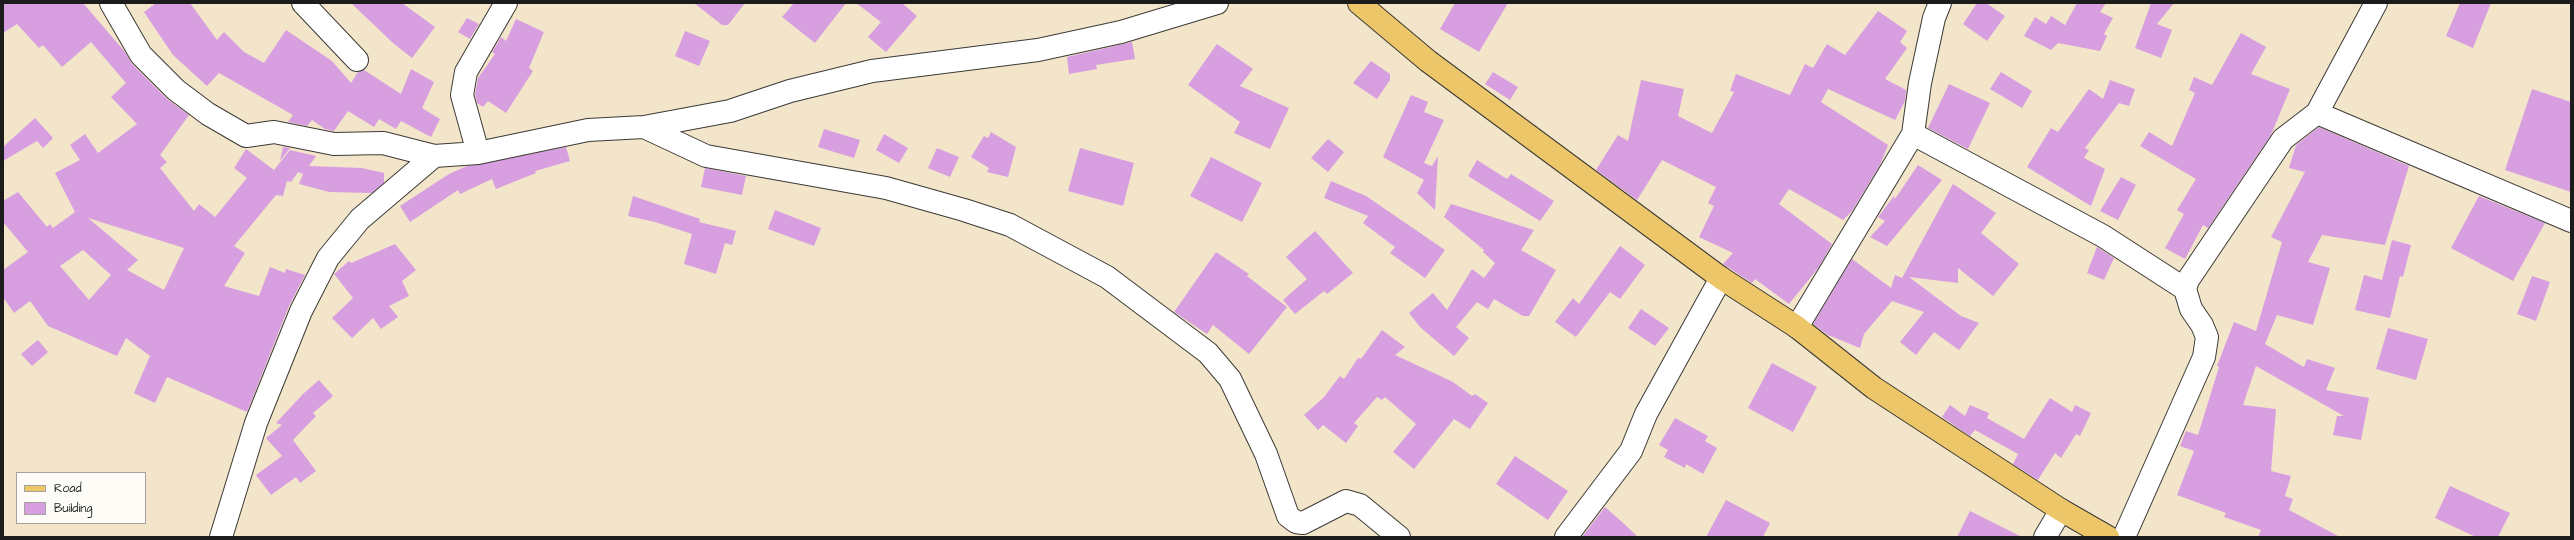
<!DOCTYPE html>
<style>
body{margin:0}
#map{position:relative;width:2574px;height:540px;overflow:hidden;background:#f2e5ca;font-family:"Architects Daughter",sans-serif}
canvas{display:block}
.frame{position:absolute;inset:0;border:4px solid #1c1c1c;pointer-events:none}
.legend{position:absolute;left:16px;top:472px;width:130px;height:52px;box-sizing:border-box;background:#fdfcf7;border:1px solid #a3a29f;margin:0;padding:5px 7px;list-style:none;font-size:12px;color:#1c1c1c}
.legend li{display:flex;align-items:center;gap:8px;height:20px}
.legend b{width:20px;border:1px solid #a3a29f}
</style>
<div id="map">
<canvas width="2574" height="540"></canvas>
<div class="frame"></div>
<ul class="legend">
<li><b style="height:5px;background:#ecc669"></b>Road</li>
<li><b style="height:11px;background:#d89fe0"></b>Building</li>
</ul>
</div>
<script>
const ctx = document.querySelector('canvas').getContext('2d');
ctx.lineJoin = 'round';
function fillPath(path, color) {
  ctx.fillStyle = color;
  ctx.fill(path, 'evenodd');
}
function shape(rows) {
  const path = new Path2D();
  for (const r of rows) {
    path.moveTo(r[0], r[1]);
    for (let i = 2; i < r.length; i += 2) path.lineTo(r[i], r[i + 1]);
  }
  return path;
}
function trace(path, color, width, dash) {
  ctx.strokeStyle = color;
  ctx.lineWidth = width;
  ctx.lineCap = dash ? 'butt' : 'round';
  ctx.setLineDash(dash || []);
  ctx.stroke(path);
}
fillPath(shape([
 [3,3,83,3,125,52,132,64,167,99,189,115,160,155,167,162,160,168,194,211,199,204,215,217,247,178,234,168,246,149,274,170,290,150,316,156,309,166,362,168,384,173,384,183,372,193,329,192,299,184,303,174,298,172,291,182,287,181,283,196,276,195,234,246,245,253,224,286,259,296,270,267,285,273,286,269,305,275,289,306,247,412,167,377,155,403,134,393,150,356,126,338,117,356,48,326,30,301,14,313,3,297,3,270,28,252,3,222,3,201,18,192,47,227,50,224,53,228,75,212,55,173,80,160,70,145,85,134,98,153,137,124,111,97,126,83,91,42,62,67,43,45,39,48,17,24,3,33],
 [88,218,184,248,164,290,127,270,138,260],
 [83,250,111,275,89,300,60,266],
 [156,3,190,3,217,40,224,32,244,52,264,63,286,30,332,61,351,83,358,72,364,70,401,94,411,69,434,82,422,108,440,119,431,137,401,121,396,129,379,119,374,127,348,111,334,131,325,129,312,120,307,126,288,122,293,115,219,73,207,86,173,55,144,12],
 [351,3,402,3,435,27,412,58,393,43],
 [694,3,745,3,728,25,722,25],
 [794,3,846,3,815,43,782,17],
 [856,3,902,3,917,16,886,52,868,37,881,22],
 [1455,3,1508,3,1479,52,1440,29],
 [1977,3,1986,3,2005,16,1987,41,1963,24],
 [2077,3,2106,3,2100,12,2113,18,2104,34,2107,36,2100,51,2058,43,2051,50,2024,36,2035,17,2046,24,2051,16,2065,25],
 [2151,3,2174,3,2157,24,2172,30,2161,58,2135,48],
 [2460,3,2491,3,2473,48,2446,36],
 [1878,11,1907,31,1900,42,1907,48,1885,79,1906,90,1905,101,1895,120,1828,89,1821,102,1888,145,1880,165,1852,211,1843,220,1789,189,1779,204,1832,244,1819,267,1789,304,1755,279,1752,283,1723,264,1733,253,1699,237,1714,206,1708,203,1716,187,1662,160,1637,200,1596,170,1618,135,1628,141,1641,80,1684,89,1678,116,1712,133,1734,92,1730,91,1736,74,1790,95,1805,64,1813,68,1827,44,1845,55],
 [467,18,479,24,470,39,458,32],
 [516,19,544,32,529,68,533,71,506,113,488,101,483,107,477,103,475,94,478,78,495,54,492,52,501,37,506,41],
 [685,31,710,41,699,66,675,56],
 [2241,33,2266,47,2251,74,2290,89,2271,135,2208,228,2203,225,2185,259,2165,248,2184,214,2177,210,2196,179,2140,146,2149,132,2172,146,2195,93,2189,90,2194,77,2212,85],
 [1132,42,1135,59,1096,65,1097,69,1069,74,1067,57],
 [1217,44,1253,69,1240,86,1289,108,1270,149,1234,133,1240,122,1188,85],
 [1371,61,1390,74,1390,80,1377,99,1353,83],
 [1493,72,1518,87,1510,100,1485,84],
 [2001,72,2032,91,2022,108,1990,89],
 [2110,80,2135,89,2129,106,2119,103,2085,148,2089,150,2084,158,2105,169,2091,206,2027,167,2051,128,2058,132,2089,89,2103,99],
 [1949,84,1990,103,1968,149,1928,128],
 [2532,89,2571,102,2571,192,2505,170],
 [1411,95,1428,102,1424,112,1444,120,1424,163,1432,166,1438,156,1435,210,1417,193,1424,180,1383,157],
 [35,118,53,138,43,148,37,141,3,161,3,147],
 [2319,127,2409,166,2385,245,2322,235,2308,262,2330,268,2313,325,2277,315,2265,344,2304,367,2307,359,2335,368,2326,390,2369,398,2361,440,2333,435,2337,416,2344,416,2256,366,2243,405,2276,409,2271,471,2291,476,2285,496,2293,499,2289,510,2340,537,2258,537,2261,530,2224,517,2226,513,2177,495,2194,451,2180,446,2186,431,2198,435,2219,367,2217,366,2234,322,2256,331,2282,242,2271,237,2305,172,2289,168,2296,145],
 [824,129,860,140,854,158,818,147],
 [991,132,1016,147,1008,177,987,172,989,168,971,157,984,136,988,138],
 [884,134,908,148,899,163,876,150],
 [1328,139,1344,152,1328,172,1311,158],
 [283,147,290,148,280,161],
 [566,147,570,161,535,171,536,173,496,189,492,179,460,194,458,190,410,222,400,206,449,174,467,166],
 [937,148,959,157,950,177,928,168],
 [1080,148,1134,163,1123,206,1068,191],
 [1211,157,1262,183,1242,222,1190,196],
 [1477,160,1507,179,1511,174,1554,201,1540,221,1468,176],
 [1918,165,1942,180,1887,246,1870,237,1885,221,1878,217,1894,196,1895,199],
 [705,168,746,176,742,195,701,187],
 [2121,177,2136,185,2118,220,2100,211],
 [1331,181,1366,196,1445,250,1425,278,1390,253,1395,247,1363,223,1368,216,1324,198],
 [1953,184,1996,213,1981,233,2019,264,1993,296,1958,268,1958,283,1909,277,1961,316,1979,323,1959,350,1934,332,1916,355,1900,342,1924,312,1892,301,1864,334,1860,348,1828,335,1813,324,1852,259,1891,288,1895,275,1902,278],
 [633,196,700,219,699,222,736,231,732,245,725,243,716,274,684,264,692,234,655,222,628,216],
 [2479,196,2545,223,2513,281,2451,248],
 [1451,204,1534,230,1521,250,1556,270,1529,316,1523,316,1494,299,1488,309,1477,302,1456,327,1469,338,1454,356,1420,327,1409,313,1433,293,1447,310,1472,269,1484,278,1495,263,1483,252,1484,250,1444,217],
 [775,210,821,228,814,246,768,229],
 [1315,231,1353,273,1327,294,1324,291,1295,314,1283,300,1307,279,1286,257],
 [2392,240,2411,245,2403,277,2400,276,2390,318,2355,310,2364,275,2382,280],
 [395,244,416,270,402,281,409,296,389,306,398,317,381,329,373,318,352,338,332,318,353,298,334,274,349,261,351,263],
 [1620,246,1645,265,1620,299,1610,292,1576,337,1555,322,1573,298,1579,304],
 [2097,247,2114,258,2104,280,2087,273],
 [1216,252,1249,274,1247,276,1287,307,1249,354,1213,325,1207,334,1174,312],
 [2532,276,2550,282,2536,321,2517,314],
 [1641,309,1669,328,1655,346,1628,328],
 [2388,328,2428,339,2416,380,2376,369],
 [1382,330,1405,347,1395,355,1453,382,1472,396,1475,394,1488,403,1470,429,1454,419,1414,469,1393,452,1416,424,1385,397,1382,400,1377,397,1354,423,1358,426,1346,443,1323,425,1318,430,1304,415,1324,397,1340,376,1344,379,1358,358,1361,359],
 [38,340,48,352,32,366,21,354],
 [1772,363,1817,387,1793,432,1748,408],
 [319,380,333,396,313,413,316,416,293,440,316,471,300,483,296,477,271,495,256,475,282,456,266,438,282,425,276,423,303,394],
 [2050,398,2072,412,2075,405,2091,413,2080,436,2076,434,2061,458,2055,453,2038,480,2013,464,2018,454,1975,430,1970,436,1942,417,1950,405,1965,416,1970,405,1989,413,1987,418,2024,439],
 [1675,418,1708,436,1705,441,1717,448,1703,474,1686,464,1685,468,1664,457,1668,450,1659,445],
 [1515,456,1568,491,1548,520,1496,484],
 [2450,486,2510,513,2498,537,2476,537,2435,518],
 [1726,500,1770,523,1763,537,1706,537],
 [1605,507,1621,521,1638,537,1582,537],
 [1970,511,2022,537,1957,537]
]), '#d89fe0');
const minor = shape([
 [111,3,141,55,176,90,208,114,246,136,274,132,334,144,383,143,434,156],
 [303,3,357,60],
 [2317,113,2571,221],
 [644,127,730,111,790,91,872,71,1038,50,1121,32,1217,3],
 [1913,134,2103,236,2185,289],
 [478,153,462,95,466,72,506,3],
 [1797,327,1913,134,1920,83,1934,18,1940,3],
 [221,537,256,423,301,311,328,258,360,219,434,156,478,153,588,130,644,127,706,156,886,188,964,210,1010,225,1107,277,1208,353,1230,379,1266,454,1288,516,1296,522,1303,523,1346,501,1360,505,1399,537],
 [1566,537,1631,451,1646,414,1721,278],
 [2045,537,2061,510],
 [2124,537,2204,357,2207,337,2202,325,2191,309,2185,289,2188,280,2283,139,2317,113,2376,3]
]);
const major = shape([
 [1359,3,1428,61,1721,278,1797,327,1874,388,2061,510,2108,537]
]);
trace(minor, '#3c3a36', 24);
trace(major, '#3c3a36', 24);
trace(minor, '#fff', 22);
trace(major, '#ecc669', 22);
</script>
